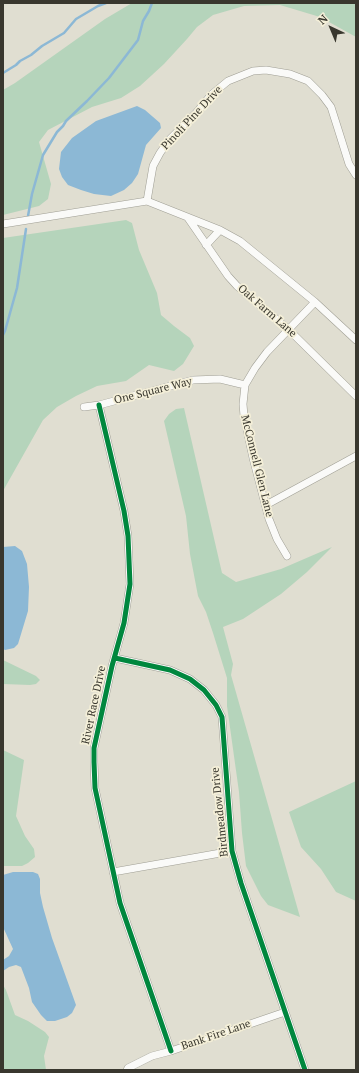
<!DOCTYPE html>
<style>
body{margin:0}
#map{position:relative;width:359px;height:1073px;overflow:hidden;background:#e0ded1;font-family:"PT Serif",serif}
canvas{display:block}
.frame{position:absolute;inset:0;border:4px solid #39372e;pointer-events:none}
.north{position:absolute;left:311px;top:8px;width:40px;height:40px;-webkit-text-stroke:3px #f4efd8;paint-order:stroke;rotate:316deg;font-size:11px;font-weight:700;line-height:16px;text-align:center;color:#39372e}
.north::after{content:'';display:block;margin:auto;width:14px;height:18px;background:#39372e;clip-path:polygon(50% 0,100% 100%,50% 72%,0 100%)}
</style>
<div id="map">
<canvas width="359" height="1073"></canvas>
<div class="frame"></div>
<div class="north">N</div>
</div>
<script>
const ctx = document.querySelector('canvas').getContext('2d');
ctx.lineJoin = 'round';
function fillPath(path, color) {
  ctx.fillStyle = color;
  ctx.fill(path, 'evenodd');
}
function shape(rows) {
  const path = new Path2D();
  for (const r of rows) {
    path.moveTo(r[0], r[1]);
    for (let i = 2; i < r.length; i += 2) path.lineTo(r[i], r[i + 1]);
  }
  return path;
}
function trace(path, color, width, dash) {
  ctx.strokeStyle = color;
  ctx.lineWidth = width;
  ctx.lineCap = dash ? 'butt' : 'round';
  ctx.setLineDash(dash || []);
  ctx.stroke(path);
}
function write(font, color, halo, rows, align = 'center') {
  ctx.font = font + ' "PT Serif",serif';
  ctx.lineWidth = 3.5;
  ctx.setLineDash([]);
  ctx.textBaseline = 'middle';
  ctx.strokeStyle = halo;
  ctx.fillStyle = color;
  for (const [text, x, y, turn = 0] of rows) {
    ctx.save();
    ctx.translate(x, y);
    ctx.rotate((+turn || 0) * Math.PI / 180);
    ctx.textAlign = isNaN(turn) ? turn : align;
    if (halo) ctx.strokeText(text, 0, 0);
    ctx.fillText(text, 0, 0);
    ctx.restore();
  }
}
fillPath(shape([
 [132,3,356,3,356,37,320,17,280,5,244,6,213,15,197,27,187,39,164,64,140,86,121,98,92,107,48,130,39,142,51,184,48,199,39,206,3,215,3,90,15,83,105,19],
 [126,220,132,223,139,250,157,293,161,315,174,326,190,338,194,346,183,364,174,371,149,365,126,381,97,386,76,396,57,407,43,420,3,491,3,238],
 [184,408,222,573,236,582,281,569,332,547,307,572,281,594,243,619,223,627,233,664,231,675,300,917,268,905,261,896,246,866,242,833,239,792,227,706,227,678,213,633,206,612,198,596,190,554,186,516,164,421,169,414,176,409],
 [3,660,36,676,40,680,36,684,30,685,3,684],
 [3,750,24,760,16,816,25,836,34,849,35,857,28,863,22,866,3,866],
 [356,781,356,901,336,892,321,869,301,847,289,812],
 [3,985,6,990,15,1015,28,1021,45,1032,49,1037,44,1056,46,1070,3,1070]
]), '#b5d4bb');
fillPath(shape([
 [137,106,145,110,160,123,161,128,146,145,138,174,132,183,124,190,111,196,94,194,81,190,68,185,62,177,59,169,61,152,72,138,96,121],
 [15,546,22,551,27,564,29,587,28,611,18,644,14,648,5,650,3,649,3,547],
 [13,872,33,872,38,874,40,879,40,893,43,907,52,938,76,1005,72,1013,67,1017,55,1021,47,1021,41,1015,32,1002,29,988,21,967,16,965,9,967,3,971,3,960,9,956,13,949,3,927,3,875]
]), '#8cb8d5');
trace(shape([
 [3,73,16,65,20,61,31,55,42,46,64,33,76,19,98,6,106,3],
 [28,216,32,194,43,155,57,132,63,126,66,121,87,101,109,78,138,40,143,21,149,11,152,3],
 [3,335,5,331,17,288,26,229]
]), '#8cb8d5', 2.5);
const street = shape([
 [147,201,153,166,160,153,169,140,196,113,211,95,228,81,253,71,266,70,290,74,308,81,322,95,331,107,338,129,349,164,356,175],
 [188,218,228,276,237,286,288,329,356,396],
 [3,224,147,201,220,230,240,241,315,302,356,340],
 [206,245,220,230],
 [99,405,124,511,128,536,130,584,124,623,112,666,94,748,94,762,95,788,120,903,171,1051],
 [84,407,99,405,193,380,220,379,245,385],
 [266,505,356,456],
 [287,556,277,539,269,519,253,458,244,416,243,404,245,385,255,368,267,352,315,302],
 [115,658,170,670,190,679,204,690,216,705,222,717,232,851,241,883,305,1070],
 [113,872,232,851],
 [127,1070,128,1068,152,1056,171,1051,285,1012]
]);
trace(street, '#9f9e94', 8);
trace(street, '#fafaf8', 7);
trace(shape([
 [99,405,124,511,128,536,130,584,124,623,112,666,94,748,94,762,95,788,120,903,171,1051],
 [115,658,170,670,190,679,204,690,216,705,222,717,232,851,241,883,305,1070]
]), '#00873e', 5);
write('11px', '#39372e', '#f4efd8', [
 ["Pinoli Pine Drive",192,118,-47],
 ["Oak Farm Lane",267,311,41],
 ["One Square Way",153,391,-14],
 ["McConnell Glen Lane",257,466,76],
 ["River Race Drive",94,705,-78],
 ["Birdmeadow Drive",220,812,-96],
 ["Bank Fire Lane",216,1035,-19]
]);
</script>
